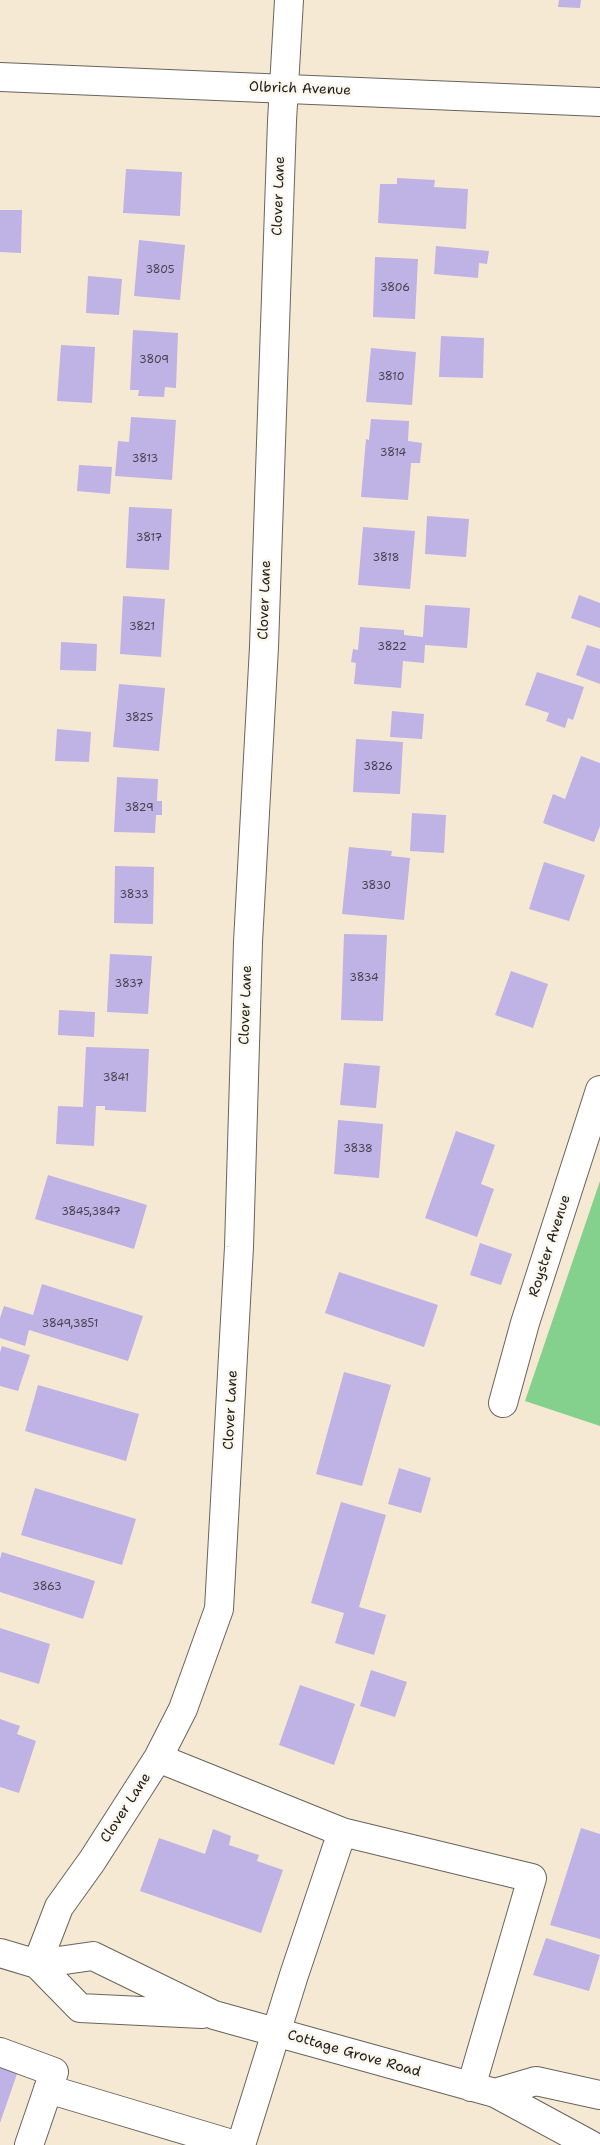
<!DOCTYPE html>
<style>
body{margin:0}
canvas{display:block;background:#f6e9d4}
</style>
<canvas width="600" height="2145"></canvas>
<script>
const ctx = document.querySelector('canvas').getContext('2d');
ctx.lineJoin = 'round';
function fillPath(path, color) {
  ctx.fillStyle = color;
  ctx.fill(path, 'evenodd');
}
function shape(rows) {
  const path = new Path2D();
  for (const r of rows) {
    path.moveTo(r[0], r[1]);
    for (let i = 2; i < r.length; i += 2) path.lineTo(r[i], r[i + 1]);
  }
  return path;
}
function trace(path, color, width, dash) {
  ctx.strokeStyle = color;
  ctx.lineWidth = width;
  ctx.lineCap = dash ? 'butt' : 'round';
  ctx.setLineDash(dash || []);
  ctx.stroke(path);
}
function write(font, color, halo, rows, align = 'center') {
  ctx.font = font + ' "Shantell Sans",sans-serif';
  ctx.lineWidth = 5;
  ctx.setLineDash([]);
  ctx.textBaseline = 'middle';
  ctx.strokeStyle = halo;
  ctx.fillStyle = color;
  for (const [text, x, y, turn = 0] of rows) {
    ctx.save();
    ctx.translate(x, y);
    ctx.rotate((+turn || 0) * Math.PI / 180);
    ctx.textAlign = isNaN(turn) ? turn : align;
    if (halo) ctx.strokeText(text, 0, 0);
    ctx.fillText(text, 0, 0);
    ctx.restore();
  }
}
fillPath(shape([
 [600,1181,600,1426,525,1401]
]), '#84d08d');
fillPath(shape([
 [559,0,581,0,580,8,558,7],
 [126,169,182,172,180,216,123,213],
 [397,178,435,180,434,187,468,189,466,229,378,223,380,184,397,184],
 [0,210,22,210,21,253,0,252],
 [139,240,185,245,180,300,134,296],
 [436,246,489,251,487,264,479,263,478,278,434,274],
 [375,257,418,259,415,319,373,317],
 [88,276,122,279,119,315,86,313],
 [133,330,178,333,176,388,165,387,164,397,138,396,139,390,130,390],
 [441,336,484,338,483,378,439,377],
 [61,345,95,347,92,403,57,401],
 [371,348,416,352,412,405,366,402],
 [131,417,176,420,172,480,115,476,118,441,129,442],
 [371,419,409,421,408,441,422,443,420,463,411,463,408,500,361,497,366,439,369,440],
 [79,465,112,467,110,494,77,491],
 [129,507,172,509,169,570,126,568],
 [427,516,469,519,466,557,425,554],
 [363,527,415,531,410,589,358,585],
 [579,595,600,603,600,628,571,618],
 [123,596,165,599,161,657,120,654],
 [425,605,470,608,467,648,425,645,424,663,403,661,401,688,354,684,356,663,351,662,353,649,358,650,360,627,404,630,404,635,423,637],
 [61,642,97,644,96,671,60,670],
 [587,645,600,649,600,684,576,675],
 [537,672,584,687,573,720,568,718,565,728,546,721,549,713,525,705],
 [119,684,165,688,159,751,113,747],
 [392,711,424,714,422,739,390,737],
 [57,729,91,732,89,762,55,761],
 [356,739,403,742,400,794,353,792],
 [581,756,600,763,600,826,594,842,543,823,553,794,565,799],
 [117,777,158,779,157,801,162,801,162,815,156,815,155,833,114,832],
 [412,813,446,815,444,853,410,851],
 [349,847,392,851,391,856,410,858,404,920,342,914],
 [544,862,585,875,569,921,529,909],
 [115,866,154,867,153,924,114,923],
 [344,934,387,935,383,1021,341,1020],
 [110,954,152,956,148,1014,107,1012],
 [511,971,548,984,533,1028,495,1015],
 [59,1010,95,1012,94,1037,58,1035],
 [86,1047,149,1049,146,1112,105,1110,105,1106,96,1106,94,1146,56,1144,58,1106,83,1107],
 [344,1063,380,1066,376,1108,340,1105],
 [338,1120,383,1124,379,1178,334,1174],
 [456,1131,495,1145,481,1184,494,1189,477,1237,425,1218],
 [48,1175,147,1205,134,1249,35,1219],
 [480,1243,512,1254,501,1285,470,1275],
 [339,1272,438,1305,424,1347,325,1313],
 [42,1284,143,1316,128,1361,29,1330,25,1346,0,1338,0,1318,4,1306,33,1315],
 [2,1346,30,1355,18,1391,0,1386,0,1352],
 [344,1372,391,1385,362,1486,316,1474],
 [38,1385,139,1414,126,1461,25,1431],
 [399,1468,431,1478,421,1513,388,1504],
 [35,1488,136,1519,122,1565,21,1535],
 [341,1502,386,1515,359,1607,386,1615,374,1655,335,1643,344,1613,311,1603],
 [2,1552,95,1581,83,1619,0,1592,0,1559],
 [0,1628,50,1644,39,1684,0,1672],
 [371,1670,407,1682,395,1717,360,1706],
 [300,1685,355,1704,334,1765,279,1745],
 [0,1719,20,1726,17,1734,36,1741,19,1793,0,1787],
 [581,1828,600,1834,600,1939,550,1925],
 [213,1829,231,1836,229,1845,259,1855,257,1861,283,1870,261,1933,140,1891,159,1838,205,1854],
 [546,1938,600,1955,589,1991,533,1975],
 [0,2065,18,2071,0,2123]
]), '#bfb2e5');
const minor = shape([
 [0,77,600,102],
 [503,1403,525,1323,600,1090],
 [158,1758,342,1832,294,1975,241,2145],
 [342,1832,532,1878,471,2087],
 [0,1953,37,1964,93,1956,214,2015,495,2093,591,2145],
 [37,1964,59,1907,92,1861,158,1758,183,1709,219,1609,239,1247,248,942,264,647,282,121,289,0],
 [37,1964,80,2008,202,2014],
 [0,2052,54,2072,29,2145],
 [48,2089,235,2145],
 [495,2093,536,2081,600,2095]
]);
trace(minor, '#68645c', 30);
trace(minor, '#fff', 28);
write('11px', '#45424e', null, [
 ["3805",160,270],
 ["3806",395,288],
 ["3809",154,360],
 ["3810",391,377],
 ["3814",393,453],
 ["3813",145,459],
 ["3817",149,538],
 ["3818",386,558],
 ["3821",142,627],
 ["3822",392,647],
 ["3825",139,718],
 ["3826",378,767],
 ["3829",139,808],
 ["3830",376,886],
 ["3833",134,895],
 ["3834",364,978],
 ["3837",129,984],
 ["3841",116,1078],
 ["3838",358,1149],
 ["3845,3847",91,1212],
 ["3849,3851",70,1324],
 ["3863",47,1587]
]);
write('14px', '#1c1c1c', '#fbf7ec', [
 ["Olbrich Avenue",300,89,2],
 ["Clover Lane",279,196,-88],
 ["Clover Lane",265,600,-88],
 ["Clover Lane",246,1005,-88],
 ["Royster Avenue",550,1246,-72],
 ["Clover Lane",231,1410,-87],
 ["Clover Lane",126,1808,-57],
 ["Cottage Grove Road",354,2054,16]
]);
</script>
